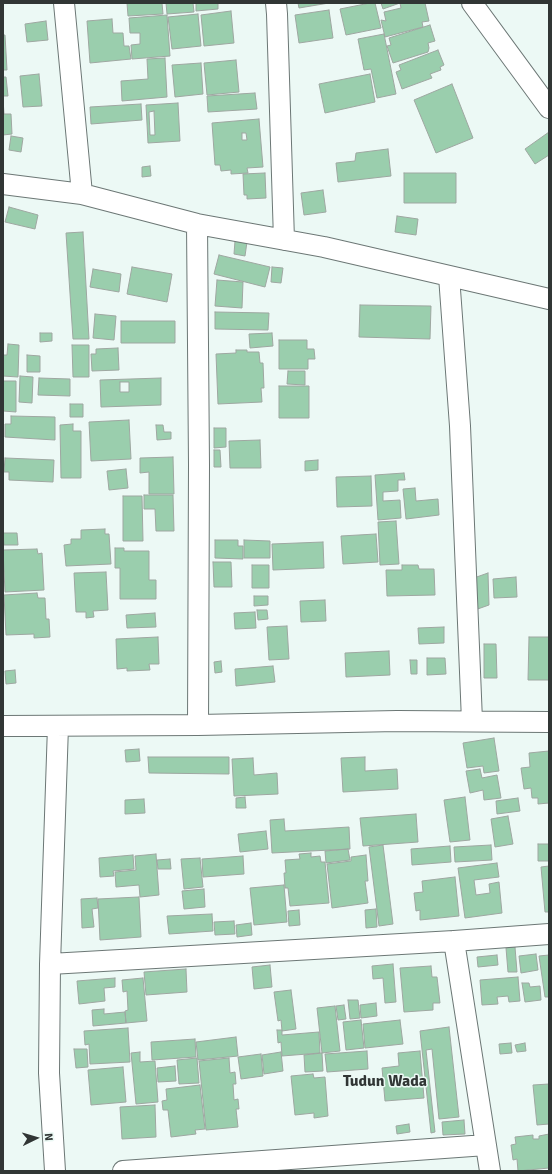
<!DOCTYPE html>
<style>
body{margin:0}
#map{position:relative;width:552px;height:1174px;overflow:hidden;background:#ecf9f5;font-family:Signika,sans-serif}
canvas{display:block}
.frame{position:absolute;inset:0;border:4px solid #313635;pointer-events:none}
.north{position:absolute;left:16px;top:1118px;width:40px;height:40px;-webkit-text-stroke:3px #ecf9f5;paint-order:stroke;rotate:85deg;font-size:11px;font-weight:700;line-height:16px;text-align:center;color:#313635}
.north::after{content:'';display:block;margin:auto;width:14px;height:18px;background:#313635;clip-path:polygon(50% 0,100% 100%,50% 72%,0 100%)}
</style>
<div id="map">
<canvas width="552" height="1174"></canvas>
<div class="frame"></div>
<div class="north">N</div>
</div>
<script>
const ctx = document.querySelector('canvas').getContext('2d');
ctx.lineJoin = 'round';
function fillPath(path, color) {
  ctx.fillStyle = color;
  ctx.fill(path, 'evenodd');
}
function shape(rows) {
  const path = new Path2D();
  for (const r of rows) {
    path.moveTo(r[0], r[1]);
    for (let i = 2; i < r.length; i += 2) path.lineTo(r[i], r[i + 1]);
  }
  return path;
}
function trace(path, color, width, dash) {
  ctx.strokeStyle = color;
  ctx.lineWidth = width;
  ctx.lineCap = dash ? 'butt' : 'round';
  ctx.setLineDash(dash || []);
  ctx.stroke(path);
}
function write(font, color, halo, rows, align = 'center') {
  ctx.font = font + ' Signika,sans-serif';
  ctx.lineWidth = 3;
  ctx.setLineDash([]);
  ctx.textBaseline = 'middle';
  ctx.strokeStyle = halo;
  ctx.fillStyle = color;
  for (const [text, x, y, turn = 0] of rows) {
    ctx.save();
    ctx.translate(x, y);
    ctx.rotate((+turn || 0) * Math.PI / 180);
    ctx.textAlign = isNaN(turn) ? turn : align;
    if (halo) ctx.strokeText(text, 0, 0);
    ctx.fillText(text, 0, 0);
    ctx.restore();
  }
}
const building = shape([
 [127,3,162,3,163,14,128,16,127,3],
 [166,3,193,3,194,12,167,14,166,3],
 [196,3,218,3,218,9,196,11,196,3],
 [298,3,329,3,299,8,298,3],
 [370,3,375,3,381,28,346,35,340,9,370,3],
 [381,3,400,3,383,9,381,3],
 [400,3,425,3,429,21,422,22,423,27,385,37,381,20,386,21,384,12,401,8,400,3],
 [329,10,333,38,299,43,295,15,329,10],
 [231,11,234,43,204,46,201,15,231,11],
 [198,14,201,46,172,49,168,17,198,14],
 [167,15,170,56,132,59,131,45,140,44,140,33,130,33,129,18,167,15],
 [112,19,113,33,123,33,124,46,129,46,131,59,90,63,87,21,112,19],
 [46,21,48,40,27,42,25,24,46,21],
 [430,25,435,41,428,43,429,48,428,52,393,63,387,46,391,45,389,38,430,25],
 [384,34,396,94,377,98,371,69,364,70,358,39,384,34],
 [3,35,5,35,7,70,3,70,3,35],
 [438,50,444,65,440,67,441,70,430,74,432,78,402,89,396,72,401,70,399,65,438,50],
 [165,58,167,97,122,101,121,81,148,79,147,59,165,58],
 [236,60,239,92,207,95,204,63,236,60],
 [201,63,203,94,175,97,172,65,201,63],
 [39,74,42,106,23,107,20,76,39,74],
 [370,74,375,102,325,113,319,84,370,74],
 [3,77,6,77,8,96,3,96,3,77],
 [452,84,473,138,436,153,414,100,452,84],
 [255,93,257,109,208,112,207,96,255,93],
 [3,99,4,114,11,114,12,134,3,135,3,99],
 [178,103,180,141,148,143,146,105,178,103],
 [154,111,155,135,150,135,149,112,154,111],
 [141,104,142,120,91,124,90,107,141,104],
 [259,119,263,167,247,168,248,173,231,174,231,170,221,171,220,165,215,165,212,123,259,119],
 [242,133,246,133,247,140,242,140,242,133],
 [549,132,549,155,535,164,525,149,549,132],
 [11,136,23,138,21,152,9,150,11,136],
 [388,149,391,176,338,182,336,163,355,161,356,153,388,149],
 [150,166,151,176,142,177,142,167,150,166],
 [265,173,266,198,247,199,247,195,244,195,243,174,265,173],
 [404,173,456,173,456,203,404,203,404,173],
 [323,190,326,212,304,215,301,193,323,190],
 [9,207,38,215,35,229,5,222,9,207],
 [397,216,418,219,416,235,395,232,397,216],
 [83,232,89,339,73,339,66,233,83,232],
 [235,241,247,242,245,256,234,254,235,241],
 [219,255,270,267,265,287,214,274,219,255],
 [132,267,172,274,167,302,127,294,132,267],
 [272,267,283,268,281,283,271,282,272,267],
 [93,269,121,274,119,292,90,287,93,269],
 [217,280,243,282,242,308,215,306,217,280],
 [360,305,431,306,430,339,359,337,360,305],
 [215,312,269,313,268,330,215,329,215,312],
 [95,314,116,316,114,340,93,338,95,314],
 [121,321,175,321,175,343,121,343,121,321],
 [40,333,52,333,52,341,40,342,40,333],
 [272,333,273,346,250,348,249,334,272,333],
 [279,340,307,340,307,349,314,349,315,359,308,359,308,369,279,369,279,340],
 [8,344,19,345,18,377,3,376,3,355,7,355,8,344],
 [72,345,89,345,89,377,73,377,72,345],
 [118,348,119,370,92,371,91,354,96,354,96,349,118,348],
 [236,350,247,350,247,352,259,352,260,363,263,363,264,388,261,388,262,402,218,404,216,354,236,353,236,350],
 [27,355,40,356,40,372,27,372,27,355],
 [288,371,305,371,305,385,287,384,288,371],
 [20,376,33,377,32,403,19,402,20,376],
 [39,378,70,379,70,396,38,395,39,378],
 [161,378,161,405,101,407,100,380,161,378],
 [120,382,129,382,129,392,120,392,120,382],
 [3,381,16,381,16,412,3,411,3,381],
 [279,386,309,386,309,418,279,418,279,386],
 [70,404,83,404,83,417,70,417,70,404],
 [11,416,55,417,55,440,5,437,5,424,11,424,11,416],
 [129,420,131,459,91,461,89,422,129,420],
 [73,424,73,431,81,431,81,478,61,478,60,425,73,424],
 [156,425,163,425,164,432,171,432,171,439,157,440,156,425],
 [214,428,226,428,226,447,214,448,214,428],
 [260,440,261,468,230,468,229,441,260,440],
 [214,450,220,450,221,467,214,467,214,450],
 [173,457,174,494,149,494,149,472,140,473,140,458,173,457],
 [5,458,54,460,53,482,9,480,9,472,4,472,5,458],
 [318,460,318,470,305,471,305,461,318,460],
 [126,469,128,488,109,490,107,471,126,469],
 [404,473,405,480,398,480,398,491,383,492,383,501,400,500,401,518,378,520,375,475,404,473],
 [371,476,372,506,337,507,336,477,371,476],
 [415,488,416,501,438,499,439,515,406,519,403,489,415,488],
 [144,495,173,495,174,531,156,531,155,509,144,509,144,495],
 [123,496,142,496,143,541,123,541,123,496],
 [396,521,399,564,380,565,378,522,396,521],
 [105,529,105,534,109,534,111,564,66,566,64,545,71,544,71,539,81,539,81,530,105,529],
 [3,533,17,533,18,545,4,545,3,533],
 [376,534,378,562,343,564,341,536,376,534],
 [215,540,238,540,238,546,243,546,243,559,215,558,215,540],
 [244,540,270,541,270,558,244,558,244,540],
 [323,542,324,568,273,570,272,544,323,542],
 [115,548,124,548,124,551,149,551,149,580,156,580,156,599,120,599,120,568,115,568,115,548],
 [37,549,38,554,42,553,44,590,5,592,3,550,37,549],
 [213,562,231,562,232,587,214,587,213,562],
 [252,565,269,565,269,588,252,588,252,565],
 [402,565,418,565,419,569,434,569,435,595,387,596,386,570,402,570,402,565],
 [106,572,108,610,93,611,94,617,86,618,86,612,76,612,74,573,106,572],
 [488,573,489,605,472,611,471,579,488,573],
 [516,577,517,597,494,598,493,579,516,577],
 [37,593,38,598,45,598,46,619,49,619,50,637,34,638,34,634,6,635,4,595,37,593],
 [254,596,268,596,268,605,254,606,254,596],
 [325,600,326,621,301,622,300,601,325,600],
 [257,610,267,610,268,619,258,620,257,610],
 [255,612,256,628,235,629,234,613,255,612],
 [155,613,156,627,127,628,126,615,155,613],
 [287,626,289,659,269,660,267,627,287,626],
 [444,627,444,643,419,644,418,628,444,627],
 [158,637,159,664,149,664,150,670,127,671,127,668,117,669,116,639,158,637],
 [529,637,549,637,549,680,528,680,529,637],
 [484,644,496,644,497,678,484,678,484,644],
 [389,651,390,675,346,677,345,653,389,651],
 [427,658,445,658,446,674,427,675,427,658],
 [410,660,417,660,417,674,411,674,410,660],
 [221,661,222,672,215,673,214,662,221,661],
 [273,666,275,682,236,686,235,669,273,666],
 [15,670,16,683,6,684,5,671,15,670],
 [494,738,499,771,484,773,483,766,467,768,463,743,494,738],
 [139,749,140,761,126,762,125,750,139,749],
 [549,751,549,803,538,804,538,798,532,798,531,788,524,789,521,768,530,767,529,753,549,751],
 [148,757,229,757,229,774,149,773,148,757],
 [365,757,365,771,397,769,398,789,343,792,341,758,365,757],
 [253,758,254,775,277,773,278,794,234,796,232,759,253,758],
 [480,769,482,778,497,775,501,798,484,800,483,790,470,793,466,771,480,769],
 [245,797,246,808,236,808,236,798,245,797],
 [465,797,470,840,450,842,444,800,465,797],
 [518,798,520,811,497,814,496,801,518,798],
 [144,799,145,813,125,814,125,800,144,799],
 [416,814,418,842,363,846,360,818,416,814],
 [508,816,513,844,495,847,491,819,508,816],
 [284,819,285,831,349,827,350,849,272,853,270,820,284,819],
 [266,831,268,849,240,852,238,834,266,831],
 [538,844,549,844,549,861,538,861,538,844],
 [383,845,393,924,379,926,369,847,383,845],
 [491,845,492,860,455,862,454,847,491,845],
 [450,846,451,862,412,865,411,849,450,846],
 [348,849,350,860,326,863,325,851,348,849],
 [311,853,311,857,320,856,321,862,325,862,329,903,290,906,288,888,285,888,284,873,286,873,285,860,300,859,299,854,311,853],
 [156,854,159,895,140,897,139,885,116,887,115,872,136,870,135,856,156,854],
 [133,855,134,869,113,871,114,876,100,877,99,858,133,855],
 [366,855,368,881,365,881,368,903,332,908,327,864,351,861,351,857,366,855],
 [243,856,244,874,203,877,202,859,243,856],
 [200,858,203,887,184,889,181,859,200,858],
 [170,859,171,869,158,869,157,860,170,859],
 [497,863,499,877,474,880,476,895,490,893,489,884,499,882,502,913,465,918,458,868,497,863],
 [549,866,549,912,545,912,541,867,549,866],
 [455,877,459,916,420,920,420,910,416,911,414,893,423,892,422,881,455,877],
 [284,885,287,922,254,925,250,888,284,885],
 [204,889,205,907,184,909,182,891,204,889],
 [139,897,141,937,100,940,98,899,139,897],
 [97,898,98,908,92,909,94,927,82,928,81,899,97,898],
 [376,909,377,927,366,928,365,910,376,909],
 [299,910,300,925,289,926,288,911,299,910],
 [212,914,213,931,169,934,167,916,212,914],
 [234,921,235,934,215,935,214,922,234,921],
 [251,923,252,935,237,937,236,925,251,923],
 [515,947,517,972,508,972,506,948,515,947],
 [536,954,538,970,521,973,519,956,536,954],
 [497,955,498,965,478,967,477,957,497,955],
 [549,955,549,997,545,997,539,956,549,955],
 [393,964,396,1002,385,1003,383,978,373,979,372,966,393,964],
 [270,965,272,987,254,989,252,967,270,965],
 [431,966,432,977,437,977,440,1003,433,1003,433,1010,404,1012,400,968,431,966],
 [186,969,187,992,146,995,144,972,186,969],
 [518,977,520,1001,509,1002,508,996,497,997,498,1004,482,1005,480,980,518,977],
 [115,978,115,987,104,988,105,1001,79,1004,77,981,115,978],
 [143,978,147,1021,126,1023,125,1011,128,1010,127,991,123,992,122,980,143,978],
 [522,983,529,983,530,987,540,986,541,1000,525,1002,522,983],
 [291,990,296,1029,282,1031,281,1020,278,1021,274,992,291,990],
 [348,1000,358,1000,360,1018,350,1019,348,1000],
 [376,1003,377,1016,361,1018,360,1005,376,1003],
 [344,1005,346,1019,338,1020,336,1006,344,1005],
 [335,1006,340,1051,322,1053,317,1008,335,1006],
 [104,1009,104,1014,125,1012,126,1023,93,1026,92,1010,104,1009],
 [361,1020,364,1048,346,1050,343,1022,361,1020],
 [400,1020,403,1044,365,1048,363,1024,400,1020],
 [449,1027,459,1117,439,1119,432,1049,426,1050,435,1132,431,1133,420,1031,449,1027],
 [128,1028,130,1062,90,1064,89,1044,85,1045,84,1031,128,1028],
 [277,1030,282,1030,282,1035,319,1032,320,1053,282,1056,281,1042,278,1043,277,1030],
 [236,1037,238,1056,198,1060,196,1042,236,1037],
 [195,1039,196,1057,152,1060,151,1042,195,1039],
 [511,1043,512,1053,500,1054,499,1044,511,1043],
 [525,1043,526,1051,517,1052,515,1045,525,1043],
 [74,1049,87,1049,88,1067,76,1068,74,1049],
 [367,1051,368,1069,327,1072,325,1054,367,1051],
 [420,1051,424,1098,385,1101,382,1068,399,1066,398,1053,420,1051],
 [140,1052,140,1062,155,1061,158,1102,136,1104,131,1053,140,1052],
 [281,1052,283,1071,264,1074,262,1055,281,1052],
 [322,1053,323,1071,305,1072,304,1055,322,1053],
 [261,1054,263,1076,241,1079,238,1057,261,1054],
 [197,1058,199,1083,179,1084,177,1060,197,1058],
 [229,1058,230,1073,235,1072,236,1084,233,1084,234,1100,238,1099,239,1109,236,1109,238,1127,206,1130,199,1061,229,1058],
 [175,1066,176,1081,158,1082,157,1068,175,1066],
 [123,1067,126,1102,91,1105,88,1070,123,1067],
 [313,1074,314,1078,325,1077,328,1116,314,1118,314,1113,295,1115,291,1076,313,1074],
 [549,1084,549,1124,537,1125,533,1085,549,1084],
 [200,1085,205,1129,195,1130,196,1134,171,1137,168,1110,163,1110,162,1101,167,1100,166,1089,200,1085],
 [155,1105,156,1137,122,1139,120,1107,155,1105],
 [464,1120,465,1134,443,1135,442,1122,464,1120],
 [409,1124,410,1132,397,1134,396,1126,409,1124],
 [549,1134,549,1168,518,1171,517,1159,513,1160,511,1145,516,1144,515,1137,533,1135,533,1139,539,1139,539,1136,549,1134]
]);
fillPath(building, '#9acead');
trace(building, '#9ea7a1', 1);
const minor = shape([
 [64,3,82,194],
 [276,3,277,14,284,240],
 [472,3,549,108],
 [3,184,82,194,197,224,324,247,549,299],
 [197,224,199,465,198,725],
 [449,276,460,426,472,721],
 [3,726,198,725,397,721,549,722],
 [454,941,490,1171],
 [50,964,454,941,549,934],
 [55,1171,49,1073,50,964,58,726],
 [123,1171,486,1145]
]);
trace(minor, '#6c7775', 22);
trace(minor, '#fff', 20);
write('bold 16px', '#313635', '#ecf9f5', [
 ["Tudun Wada",385,1082]
]);
</script>
